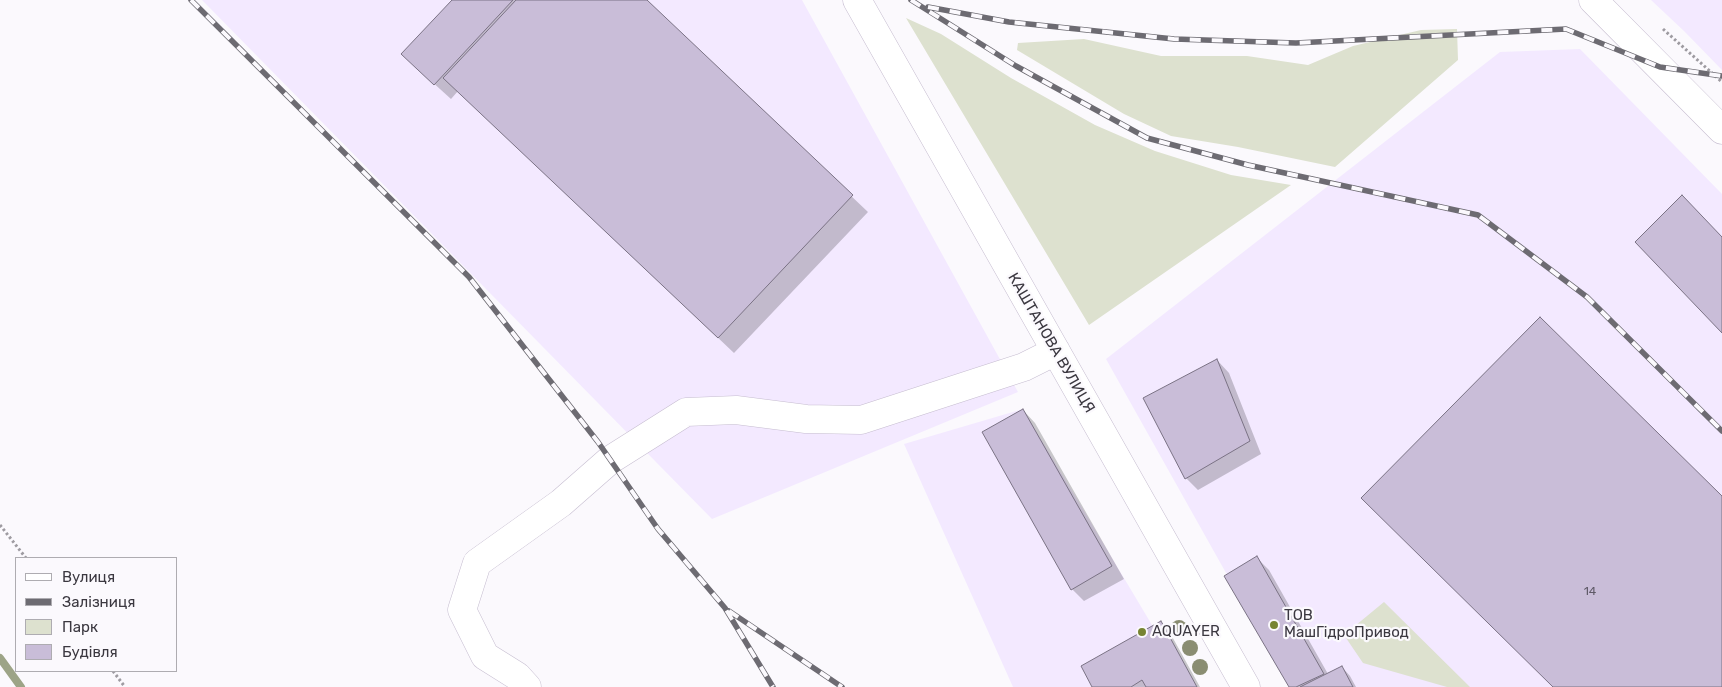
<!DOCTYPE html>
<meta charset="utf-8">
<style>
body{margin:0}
#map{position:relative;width:1722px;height:687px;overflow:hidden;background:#fbf9fd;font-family:Rubik,sans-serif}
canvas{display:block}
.legend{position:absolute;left:15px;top:557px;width:162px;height:115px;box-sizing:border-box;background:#fbf9fd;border:1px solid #aeacb1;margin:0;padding:6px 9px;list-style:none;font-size:15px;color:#3b3840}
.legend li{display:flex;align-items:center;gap:10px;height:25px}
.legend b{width:25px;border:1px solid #aeacb1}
</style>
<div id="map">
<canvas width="1722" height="687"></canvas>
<ul class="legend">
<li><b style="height:6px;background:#fff"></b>Вулиця</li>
<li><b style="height:6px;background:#6d6b72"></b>Залізниця</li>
<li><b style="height:14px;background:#dde1cf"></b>Парк</li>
<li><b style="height:14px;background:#c9bdd8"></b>Будівля</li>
</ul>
</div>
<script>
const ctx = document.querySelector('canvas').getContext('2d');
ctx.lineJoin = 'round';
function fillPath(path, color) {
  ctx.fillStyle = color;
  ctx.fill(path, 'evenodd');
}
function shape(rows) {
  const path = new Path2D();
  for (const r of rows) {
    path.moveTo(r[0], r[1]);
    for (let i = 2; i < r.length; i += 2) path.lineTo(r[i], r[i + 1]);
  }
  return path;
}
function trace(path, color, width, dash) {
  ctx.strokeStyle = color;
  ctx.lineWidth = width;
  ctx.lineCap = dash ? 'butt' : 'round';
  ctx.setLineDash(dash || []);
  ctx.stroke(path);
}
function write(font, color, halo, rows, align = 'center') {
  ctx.font = font + ' Rubik,sans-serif';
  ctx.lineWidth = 4.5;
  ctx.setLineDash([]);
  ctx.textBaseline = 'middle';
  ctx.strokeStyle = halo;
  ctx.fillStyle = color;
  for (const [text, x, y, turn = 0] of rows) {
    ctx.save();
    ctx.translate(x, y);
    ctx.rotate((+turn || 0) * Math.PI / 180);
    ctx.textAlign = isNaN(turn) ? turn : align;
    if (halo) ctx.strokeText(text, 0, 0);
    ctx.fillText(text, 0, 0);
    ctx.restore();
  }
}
fillPath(shape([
 [202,0,802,0,1018,392,712,519],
 [1651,0,1722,0,1722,70,1684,31],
 [1580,49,1722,194,1722,687,1290,687,1106,359,1500,52],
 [1023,409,1189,687,1013,687,904,444]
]), '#f3e9ff');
fillPath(shape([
 [906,18,941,34,1011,78,1095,125,1155,151,1231,175,1291,185,1089,325],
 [1457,29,1458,60,1335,167,1238,147,1171,136,1124,114,1017,50,1018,43,1084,39,1161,56,1247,56,1308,65,1353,46,1421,30],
 [1384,602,1470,687,1447,687,1363,663,1344,635]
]), '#dde1cf');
fillPath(shape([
 [454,0,645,0,868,212,734,353,458,91,451,99,419,70],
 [1217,360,1229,373,1261,454,1198,490,1186,478],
 [1023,410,1035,423,1124,579,1084,601,1072,589],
 [1257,558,1269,570,1328,674,1342,667,1350,676,1356,687,1290,687],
 [1161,622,1169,631,1200,687,1094,687]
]), '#0003');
trace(shape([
 [0,658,21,687]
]), '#9da487', 8);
const building = shape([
 [452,0,513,0,434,85,401,54,452,0],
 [516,0,647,0,853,195,718,338,443,78,516,0],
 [1682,195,1722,237,1722,333,1635,242,1682,195],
 [1540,317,1722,496,1722,687,1553,687,1361,498,1540,317],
 [1217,359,1250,441,1185,479,1143,398,1217,359],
 [1023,409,1112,566,1071,590,982,432,1023,409],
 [1257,556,1324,674,1296,687,1289,687,1224,576,1257,556],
 [1161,621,1197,687,1146,687,1142,680,1131,687,1092,687,1081,666,1161,621],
 [1342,666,1353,687,1300,687,1342,666]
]);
fillPath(building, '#c9bdd8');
trace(building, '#7b7385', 1);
const minor = shape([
 [857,0,1246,687],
 [1593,0,1722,130],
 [527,687,517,676,485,656,462,610,477,563,561,503,610,460,686,412,736,410,806,419,861,420,1024,367,1056,351]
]);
trace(minor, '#c6bdd0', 29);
trace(shape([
 [1663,29,1722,82],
 [0,525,26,558],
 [113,671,125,687]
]), '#9e9ba1', 3, [2.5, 2.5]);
trace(minor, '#fff', 28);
const rail = shape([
 [191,0,469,277,598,442,658,529,725,608,773,687],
 [911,0,1016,66,1147,138,1248,165,1478,215,1587,297,1722,431],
 [928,7,1009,22,1174,39,1296,43,1566,29,1660,67,1722,76],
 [729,611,842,687]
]);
trace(rail, '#6d6b72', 5.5);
trace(rail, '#fbf9fd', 4, [11]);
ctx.fillStyle = '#8a8d72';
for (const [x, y] of [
 [1179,628],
 [1190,648],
 [1200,667]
]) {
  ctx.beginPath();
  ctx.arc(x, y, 8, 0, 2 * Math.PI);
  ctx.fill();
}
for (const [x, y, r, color] of [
 [1274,625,5,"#778432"],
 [1142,632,5,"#778432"]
]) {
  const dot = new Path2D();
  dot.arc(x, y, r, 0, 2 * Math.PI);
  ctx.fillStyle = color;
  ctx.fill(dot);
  trace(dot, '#fbf9fd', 2);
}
write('12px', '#5e5966', null, [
 ["14",1590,592]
]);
write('15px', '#3b3840', '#fbf9fd', [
 ["КАШТАНОВА ВУЛИЦЯ",1051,343,60]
]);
write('15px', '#3b3840', '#fbf9fd', [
 ["ТОВ",1284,616],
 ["МашГідроПривод",1284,633],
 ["AQUAYER",1152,632]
], 'left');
</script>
